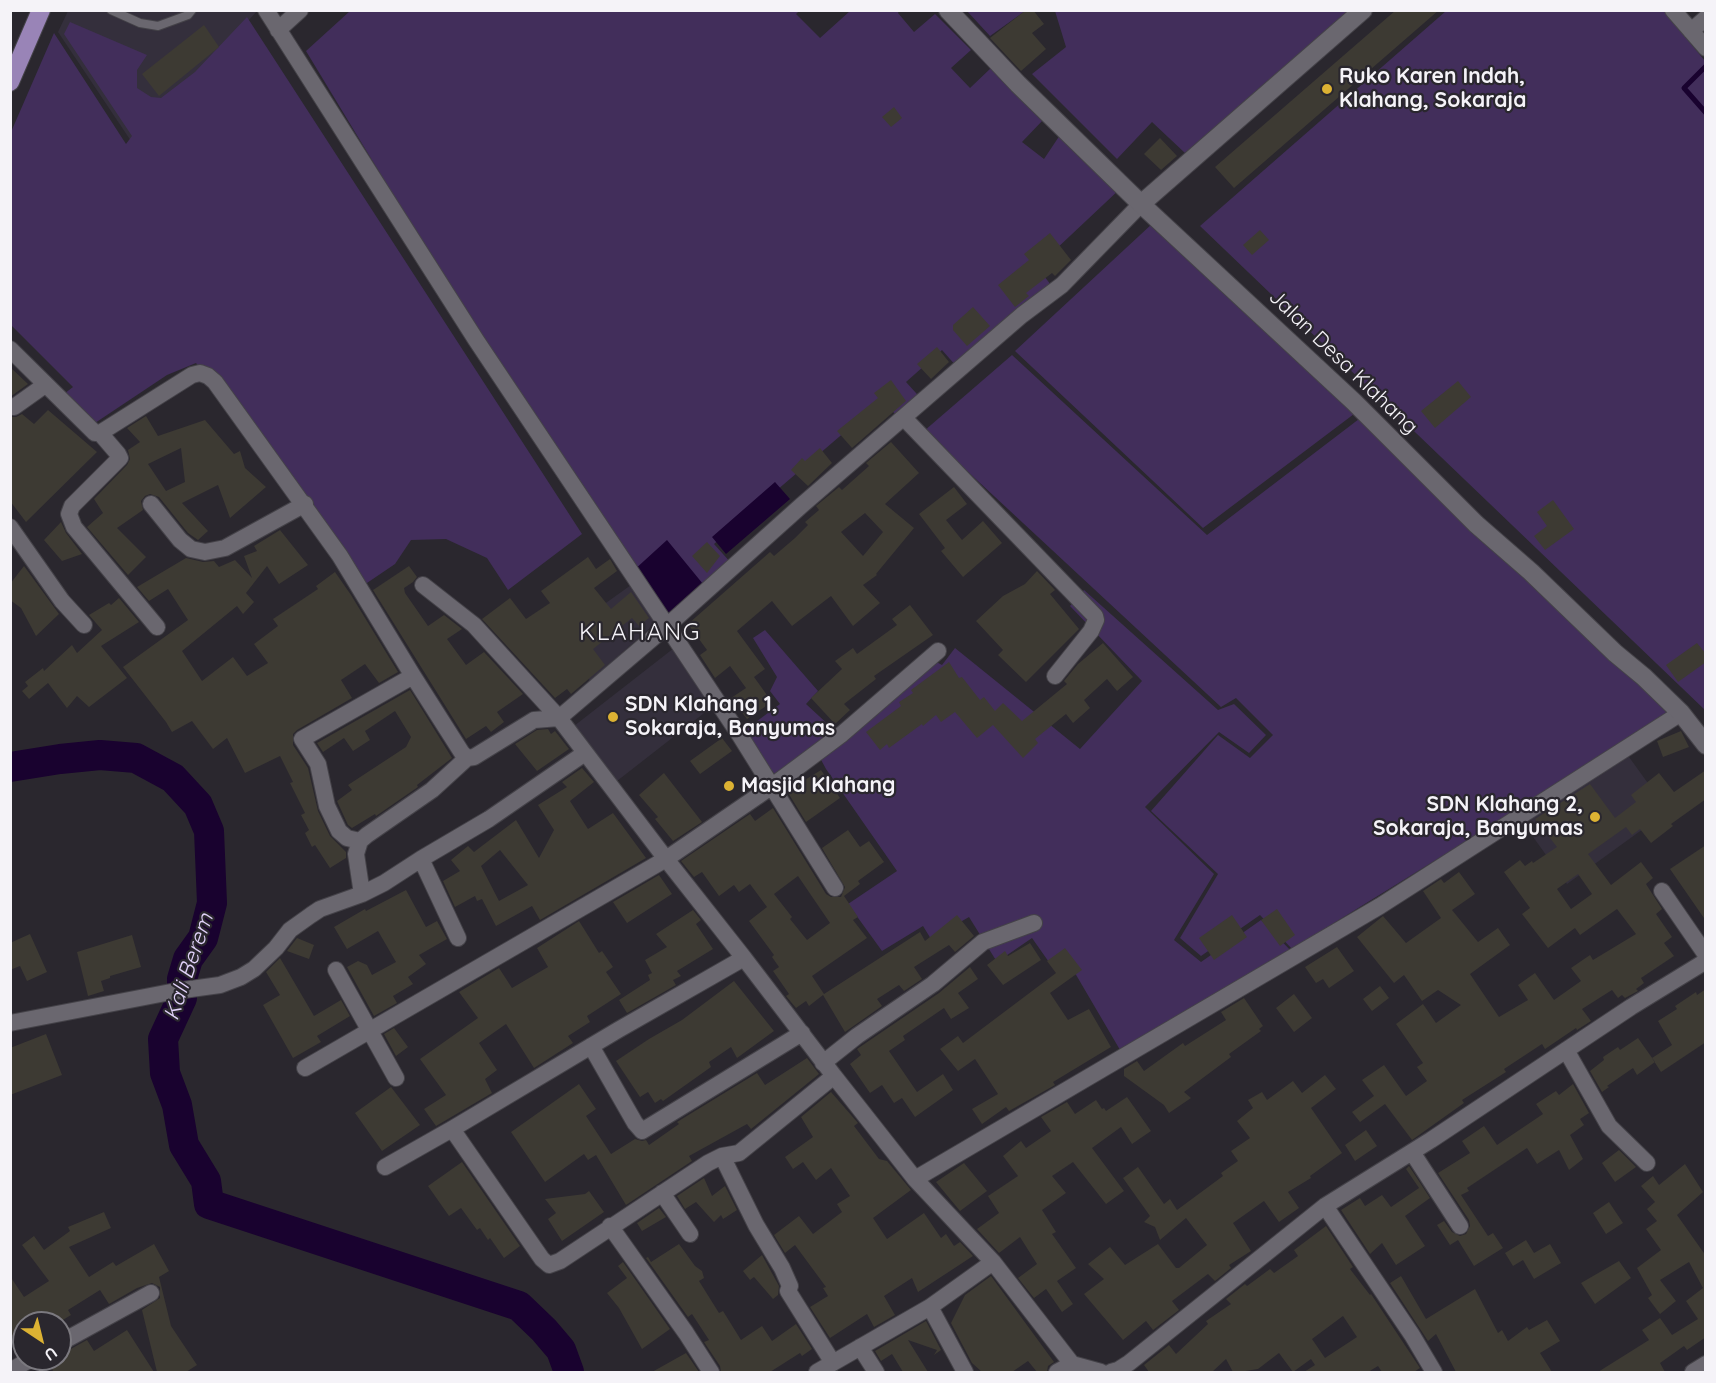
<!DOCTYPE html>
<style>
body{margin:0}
#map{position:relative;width:1716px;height:1383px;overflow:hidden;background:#2a272e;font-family:Quicksand,sans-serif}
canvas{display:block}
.frame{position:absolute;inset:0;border:12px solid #f5f3f8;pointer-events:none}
.north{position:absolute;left:12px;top:1311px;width:60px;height:60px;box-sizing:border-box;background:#2a272e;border:2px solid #7b797f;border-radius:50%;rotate:145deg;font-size:16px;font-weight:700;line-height:24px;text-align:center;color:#f5f3f8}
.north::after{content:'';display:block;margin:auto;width:21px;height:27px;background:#dcb233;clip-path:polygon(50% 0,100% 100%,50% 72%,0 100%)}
</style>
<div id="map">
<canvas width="1716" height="1383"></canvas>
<div class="frame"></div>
<div class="north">U</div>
</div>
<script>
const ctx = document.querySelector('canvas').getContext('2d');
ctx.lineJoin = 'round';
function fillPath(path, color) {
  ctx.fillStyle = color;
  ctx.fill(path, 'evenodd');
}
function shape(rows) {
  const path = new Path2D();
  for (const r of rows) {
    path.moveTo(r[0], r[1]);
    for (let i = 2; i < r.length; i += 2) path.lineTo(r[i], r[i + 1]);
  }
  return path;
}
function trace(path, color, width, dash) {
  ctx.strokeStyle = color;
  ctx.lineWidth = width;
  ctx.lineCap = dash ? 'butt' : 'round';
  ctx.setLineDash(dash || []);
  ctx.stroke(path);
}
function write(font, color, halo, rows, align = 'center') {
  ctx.font = font + ' Quicksand,sans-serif';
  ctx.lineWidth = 4.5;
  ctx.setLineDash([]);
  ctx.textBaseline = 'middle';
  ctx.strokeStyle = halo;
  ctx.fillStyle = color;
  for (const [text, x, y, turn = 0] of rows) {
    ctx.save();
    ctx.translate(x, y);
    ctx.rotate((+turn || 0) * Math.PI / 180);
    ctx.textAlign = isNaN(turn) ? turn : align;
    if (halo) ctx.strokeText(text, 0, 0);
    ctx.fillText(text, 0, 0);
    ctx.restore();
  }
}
fillPath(shape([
 [68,11,257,11,135,147,58,32],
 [631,585,658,621,590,681,557,638],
 [674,648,717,703,617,781,574,726],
 [1624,750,1668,811,1567,884,1523,823]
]), '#342f3c');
fillPath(shape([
 [350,11,799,11,796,14,820,38,850,11,899,11,898,13,914,32,935,14,971,50,951,68,970,88,991,68,1044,119,1022,142,1044,159,1062,132,1121,188,1037,267,1051,285,957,367,942,350,906,382,926,404,904,422,881,401,714,544,732,564,666,622,479,337,306,51],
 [967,11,1025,11,990,36],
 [1055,11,1350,11,1185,153,1152,122,1117,159,1032,74,1066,47],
 [1446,11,1664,11,1705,61,1705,710,1200,226],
 [247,17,582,534,508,590,487,558,446,539,411,540,395,564,364,585,288,481,196,363,167,375,92,425,60,397,73,387,11,325,11,132,54,33,126,144,132,136,64,34,70,22,147,55,137,70,137,88,151,97,161,98,195,72],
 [1153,223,1354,414,1203,528,1015,351],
 [1012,355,1207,535,1359,419,1675,712,1292,949,1260,915,1201,956,1180,938,1218,874,1151,811,1218,735,1250,758,1273,735,1236,698,1221,707,924,431],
 [1084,590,1218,710,1234,704,1266,735,1249,753,1219,732,1145,807,1214,874,1174,940,1201,962,1261,920,1294,954,1123,1055,1065,956,1051,965,1032,938,997,962,969,917,931,939,923,926,882,951,848,904,897,871,826,769,819,756,780,781,741,733,780,704,770,691,777,677,753,638,765,630,818,691,806,704,845,740,931,659,942,665,955,648,1080,749,1142,681,1070,606]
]), '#422e5b');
fillPath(shape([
 [775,482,790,499,726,554,712,537],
 [667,540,703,584,667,617,633,571]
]), '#19022f');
trace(shape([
 [1706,66,1684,88,1706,113]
]), '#19022f', 5);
trace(shape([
 [10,767,60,759,100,755,136,758,173,778,198,805,209,831,212,903,203,938,188,959,182,979,182,998,163,1039,165,1073,177,1105,184,1145,206,1181,209,1204,519,1306,544,1330,561,1350,569,1372]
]), '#19022f', 30);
fillPath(shape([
 [1026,10,1033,10,1044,24,1032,33,1046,49,1021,71,990,38],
 [1396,10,1439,10,1234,188,1215,167],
 [204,25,219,47,159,96,142,74],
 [894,107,902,118,891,127,882,117],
 [1160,138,1177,156,1161,170,1144,154],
 [1260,230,1269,240,1252,255,1243,245],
 [1050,233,1071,260,1055,276,1052,273,1026,293,1029,296,1015,307,998,285,1029,260,1024,254],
 [973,307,990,326,967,346,953,330,953,325],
 [937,347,949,362,931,379,917,364],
 [10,367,28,384,10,397],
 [891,380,906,401,852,448,837,431,878,398,874,393],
 [1458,381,1471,397,1435,428,1421,411],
 [48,410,97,452,26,522,10,501,10,417,16,417,22,414,34,424],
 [146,416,158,436,205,420,234,454,240,451,245,468,266,487,230,518,218,485,182,503,208,531,198,540,188,533,159,497,150,494,145,496,141,501,143,510,117,528,146,557,128,575,87,527,103,513,94,499,127,465,130,459,128,450,140,442,127,428],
 [181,448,185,482,166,491,148,464],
 [891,442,919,473,885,504,914,528,876,574,877,575,863,585,880,603,853,626,831,596,792,626,772,601,737,631,765,669,754,677,772,702,747,719,731,698,746,688,730,666,715,678,700,655,707,650,688,624,770,552,774,556,795,538,808,525,805,522,819,510,816,506,839,487,842,490,869,466,866,463],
 [865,513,883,532,863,556,841,532],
 [820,448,832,463,808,486,791,470,802,458,805,461],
 [954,487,967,504,946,520,962,540,983,521,1002,543,963,577,941,551,945,548,919,514],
 [1553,500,1574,529,1545,550,1534,536,1547,526,1537,512],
 [61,522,66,533,82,554,62,561,44,540],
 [280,530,308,565,279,584,267,566,246,593,254,602,243,614,237,606,182,651,202,681,233,657,247,676,268,663,254,644,278,626,273,619,318,589,316,586,335,572,351,595,398,672,379,683,365,664,341,680,352,698,297,730,293,734,293,745,308,768,318,811,330,836,346,852,346,858,330,868,315,845,312,847,305,833,309,830,301,815,305,813,290,783,293,782,280,756,245,773,227,738,213,749,192,721,172,732,166,722,123,667,188,620,168,589,149,601,137,587,186,558,203,562,214,561,219,567,235,560,252,578,244,556,257,551,254,546],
 [707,542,720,556,707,573,692,556],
 [588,557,596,569,610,559,617,571,594,588,611,609,631,592,649,618,639,626,632,618,593,649,605,665,571,694,567,689,555,698,482,619,510,598,526,619,550,603,541,591],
 [24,566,59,614,36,636,21,608,10,600,10,584],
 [409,566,417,577,413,582,404,588,405,593,428,626,444,615,462,629,447,639,466,665,484,652,523,694,497,712,504,722,491,732,486,726,466,739,373,590],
 [1037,571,1055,590,1050,594,1079,629,1026,682,998,655,1003,650,976,621,1003,596,1025,584],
 [119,598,139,622,101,646,127,678,89,707,77,696,67,708,48,683,29,699,22,691,28,686,25,682,43,668,44,671,72,645,77,653,102,630,89,615,109,603,111,605],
 [910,605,933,635,874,676,876,679,844,704,850,710,835,724,811,698,842,669,835,661,853,648,857,654,897,625,892,619],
 [1103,643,1133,677,1117,691,1107,679,1084,700,1090,708,1073,723,1066,714,1035,739,1038,743,1023,758,993,725,977,738,955,712,941,722,936,715,923,726,922,724,889,748,887,744,880,750,866,732,901,706,899,702,913,693,911,690,949,662,959,678,962,677,980,700,984,697,995,711,1003,703,1022,721,1067,684,1064,681,1078,664],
 [1697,643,1706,654,1706,662,1678,682,1666,665],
 [410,690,452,758,417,785,418,787,376,816,375,814,352,828,348,825,337,801,352,790,348,785,406,747,411,737,395,711,365,731,370,740,353,751,344,738,323,752,317,743],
 [548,729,551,734,555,731,569,749,537,771,515,744,537,730],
 [1681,731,1689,747,1663,757,1657,741],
 [722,738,732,751,700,774,690,761],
 [582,768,594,782,570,801,588,829,613,813,646,858,540,920,532,906,496,926,482,899,477,901,475,896,455,907,443,881,460,871,451,860,468,846,474,852,516,820,539,858,554,830,538,805,567,787,562,782],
 [500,850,528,885,499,901,481,866],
 [821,770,840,798,806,822,787,791],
 [1706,770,1706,799,1671,824,1673,826,1651,843,1640,829,1632,835,1626,827,1588,854,1611,885,1641,862,1653,878,1646,884,1662,909,1656,914,1672,937,1664,943,1674,956,1641,978,1644,983,1636,989,1638,991,1625,998,1622,995,1618,998,1612,990,1582,1009,1591,1021,1577,1030,1576,1028,1545,1049,1542,1044,1504,1069,1506,1072,1462,1100,1464,1103,1412,1140,1385,1104,1360,1122,1352,1112,1374,1096,1362,1080,1384,1065,1406,1096,1427,1081,1417,1067,1423,1063,1396,1024,1423,1004,1436,1023,1461,1005,1438,990,1422,1001,1404,975,1394,983,1357,937,1383,916,1406,943,1441,918,1423,891,1441,879,1444,883,1459,872,1475,894,1452,910,1478,942,1498,928,1510,945,1470,974,1499,1017,1528,1000,1518,985,1535,973,1554,1000,1581,981,1571,968,1590,955,1593,960,1636,934,1617,909,1580,935,1575,928,1548,948,1522,914,1530,908,1504,872,1520,860,1525,866,1532,861,1533,863,1557,847,1535,819,1590,784,1615,818,1636,802,1631,795,1659,773,1674,792],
 [1578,874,1592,894,1571,909,1557,889],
 [664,773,702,822,673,841,655,819,658,817,639,795],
 [773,808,826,894,831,897,841,897,845,887,822,848,848,830,860,847,869,841,884,862,858,881,860,884,844,896,858,917,853,920,867,938,812,976,824,994,920,932,925,941,957,915,974,936,955,952,949,945,914,967,922,979,904,991,899,985,877,999,882,1006,845,1032,823,995,809,1006,806,1001,796,1008,786,996,789,994,773,971,779,967,772,957,774,955,749,921,767,907,750,884,739,892,734,885,719,896,702,872,694,877,681,861,750,814,755,821],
 [798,876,830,923,807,940,790,919,792,917,774,894],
 [1706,845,1706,921,1670,869],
 [659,875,672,894,627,923,613,902],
 [406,890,426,927,437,921,447,939,419,955,426,964,408,977,413,984,393,996,397,1003,374,1016,347,967,358,961,367,965,372,975,396,962,378,931,347,949,334,927,365,909,366,911],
 [1277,909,1295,935,1280,946,1261,920],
 [693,910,701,920,696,924,713,949,677,971,681,976,673,980,676,985,627,1013,619,1000,650,980,648,975,652,973,645,960,667,947,656,934],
 [1232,915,1247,937,1214,960,1199,938],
 [579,921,599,953,602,951,613,967,606,972,621,994,587,1016,590,1022,568,1036,573,1043,534,1068,506,1024,479,1043,497,1070,485,1079,492,1093,436,1126,424,1109,446,1095,420,1059,478,1018,459,992,499,968,512,988,548,967,537,948],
 [30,934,47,972,27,981,20,966,10,970,10,943],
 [132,935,141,967,110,976,110,978,101,981,104,991,88,996,77,952],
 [297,938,314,945,309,959,287,951],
 [1030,943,1041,960,1003,985,987,965,1005,951,1008,956],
 [1337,947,1354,971,1329,988,1323,979,1316,983,1305,967],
 [1065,948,1082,970,1050,993,1068,1020,1089,1009,1111,1047,1053,1082,1055,1085,1009,1111,1006,1107,982,1124,972,1109,998,1094,975,1059,958,1071,940,1049,958,1036,963,1043,1056,973,1047,961],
 [280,958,314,1016,341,1000,350,1016,317,1036,321,1042,293,1058,263,1005,280,995,266,972],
 [970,967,978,979,958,993,969,1008,951,1019,944,1008,903,1036,905,1040,889,1051,917,1092,943,1074,953,1090,915,1117,902,1098,894,1103,882,1085,870,1093,850,1064,861,1055,857,1049,939,993],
 [734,981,774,1031,737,1058,731,1047,709,1062,711,1067,663,1101,661,1099,655,1103,648,1092,640,1097,616,1061,649,1039,682,1020],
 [1380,986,1389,998,1372,1011,1363,999],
 [1706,989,1706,1042,1661,1072,1652,1058,1672,1045,1658,1021,1677,1009,1675,1006,1696,992,1697,995],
 [1294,994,1312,1018,1294,1032,1276,1008],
 [1244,998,1263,1026,1259,1029,1261,1031,1229,1054,1231,1057,1184,1092,1191,1098,1169,1113,1164,1105,1124,1076,1124,1069,1137,1061,1144,1071,1183,1043,1185,1046,1226,1020,1221,1012],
 [394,1028,408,1047,396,1056,384,1034],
 [46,1034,62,1075,10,1095,10,1048],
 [1638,1038,1655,1062,1637,1075,1633,1068,1607,1086,1609,1087,1602,1092,1590,1071,1604,1060,1603,1057,1618,1047,1620,1050],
 [807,1058,819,1074,751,1129,747,1124,689,1156,692,1161,626,1205,596,1155,588,1160,584,1154,545,1182,511,1132,579,1084,596,1109,586,1116,611,1154,635,1139,642,1141,646,1140,649,1145,679,1124,677,1122,757,1073,765,1085],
 [1325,1075,1336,1089,1311,1108,1342,1153,1310,1176,1311,1178,1288,1192,1299,1208,1279,1222,1264,1201,1233,1223,1251,1251,1229,1265,1231,1268,1215,1281,1208,1274,1172,1301,1179,1310,1153,1330,1146,1321,1123,1340,1084,1294,1104,1279,1088,1264,1110,1247,1125,1265,1158,1244,1176,1268,1179,1268,1207,1245,1186,1218,1160,1240,1155,1227,1144,1222,1150,1216,1123,1178,1138,1167,1164,1204,1170,1199,1177,1210,1223,1176,1221,1173,1238,1161,1231,1151,1250,1138,1237,1121,1253,1108,1248,1100,1262,1092,1267,1100,1293,1081,1302,1093],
 [1573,1084,1589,1113,1580,1119,1584,1125,1570,1135,1583,1159,1569,1170,1559,1150,1537,1164,1527,1148,1467,1188,1469,1191,1461,1195,1488,1236,1493,1233,1503,1248,1474,1266,1458,1240,1450,1245,1437,1225,1444,1221,1452,1232,1460,1236,1466,1234,1470,1226,1469,1220,1438,1173,1470,1153,1462,1141,1484,1126,1497,1145,1543,1114,1536,1104,1556,1091,1559,1095],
 [391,1087,420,1125,382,1151,355,1113],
 [831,1092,858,1123,854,1126,879,1159,887,1161,911,1190,873,1218,887,1239,924,1213,941,1238,946,1234,954,1246,960,1242,973,1256,918,1292,912,1278,884,1296,895,1315,874,1327,867,1314,830,1338,810,1307,828,1296,823,1288,826,1287,795,1245,785,1253,774,1235,799,1216,813,1234,842,1212,837,1204,850,1196,831,1168,816,1180,803,1162,793,1169,785,1157,813,1137,801,1117],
 [1127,1097,1151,1131,1132,1144,1121,1127,1092,1148,1124,1191,1106,1204,1073,1162,1052,1176,1066,1193,1042,1210,1056,1232,1052,1234,1076,1268,1057,1281,1073,1304,1062,1312,1046,1289,1034,1298,1018,1278,1037,1264,1020,1237,999,1253,977,1229,999,1213,988,1196,1018,1176,1003,1156,1021,1141,1026,1148,1051,1131,1041,1117,1067,1102,1075,1114,1096,1100,1102,1109,1104,1108,1106,1111],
 [1366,1130,1377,1146,1355,1161,1345,1145],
 [1619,1150,1636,1167,1615,1182,1602,1163],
 [462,1162,520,1246,504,1258,490,1238,488,1240,480,1228,477,1230,461,1208,449,1216,428,1186],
 [964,1163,987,1191,960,1211,936,1182],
 [1685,1164,1703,1192,1677,1215,1706,1256,1706,1337,1687,1350,1684,1346,1660,1363,1665,1372,1598,1372,1649,1340,1642,1330,1660,1318,1672,1335,1698,1319,1686,1301,1703,1288,1689,1262,1660,1280,1676,1301,1660,1314,1648,1298,1652,1295,1637,1268,1661,1250,1646,1229,1657,1221,1647,1209,1655,1202,1641,1186,1653,1176,1659,1185],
 [1409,1166,1430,1198,1405,1216,1425,1246,1396,1265,1382,1243,1370,1254,1341,1210,1360,1198,1365,1206,1382,1195,1391,1207,1419,1188,1406,1169],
 [704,1178,712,1196,725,1186,737,1210,723,1219,721,1215,714,1222,696,1202,685,1209,677,1196],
 [589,1191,604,1212,562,1241,548,1219,556,1213,545,1199,585,1194],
 [1609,1202,1623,1223,1606,1234,1593,1213],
 [659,1208,666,1217,642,1231,637,1223],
 [104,1212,111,1228,69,1247,89,1277,113,1262,116,1266,154,1244,169,1271,159,1277,171,1326,197,1365,186,1372,157,1372,142,1310,160,1298,160,1287,152,1283,137,1288,109,1304,100,1290,68,1310,71,1315,58,1323,24,1323,23,1352,10,1333,10,1276,24,1297,49,1281,22,1245,34,1236,44,1250,70,1231,68,1227],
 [1326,1226,1353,1267,1350,1269,1370,1295,1371,1294,1420,1368,1414,1372,1382,1372,1378,1366,1368,1372,1304,1372,1315,1365,1311,1359,1293,1372,1279,1353,1258,1369,1239,1372,1233,1372,1226,1359,1212,1372,1149,1372,1144,1365,1169,1345,1176,1354,1208,1324,1206,1321,1231,1304,1226,1299,1245,1284,1247,1286,1270,1269,1274,1273,1298,1256,1294,1250],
 [1343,1316,1357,1337,1325,1358,1312,1339],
 [1526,1240,1534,1253,1550,1244,1561,1263,1534,1279,1523,1260,1513,1266,1505,1253],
 [679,1244,695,1266,702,1271,704,1278,699,1281,719,1313,723,1311,741,1340,762,1326,772,1341,796,1324,812,1349,802,1356,800,1353,770,1372,721,1372,720,1366,704,1342,709,1340,692,1314,688,1317,646,1258,648,1257,651,1262],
 [762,1255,779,1286,778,1295,773,1299,754,1277,750,1280,743,1271],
 [1619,1261,1631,1278,1595,1304,1581,1283],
 [623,1262,670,1329,642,1349,619,1308,607,1293,627,1278,618,1266],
 [991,1276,1054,1362,1048,1366,1047,1372,1037,1372,1028,1361,1012,1372,982,1372,972,1363,951,1323,965,1295],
 [1401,1276,1426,1319,1475,1289,1498,1333,1502,1330,1508,1341,1527,1327,1529,1330,1547,1320,1560,1341,1540,1353,1552,1372,1456,1372,1436,1334,1428,1341,1390,1283],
 [926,1321,941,1350,934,1355,937,1350,908,1340,928,1372,903,1372,892,1354,881,1361,875,1351],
 [127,1330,154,1372,54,1372,48,1365,56,1359,60,1359,60,1356,67,1351,87,1340,94,1351],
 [686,1353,699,1372,652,1372]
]), '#3d3a33');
const service = shape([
 [111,10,140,23,158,26,188,15,192,10]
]);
const minor = shape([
 [266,10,476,340,667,626,802,505,1022,315,1062,285,1141,204],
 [1673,10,1706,48],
 [278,30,300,10],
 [1691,31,1706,18],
 [10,349,95,433,100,433,192,375,200,373,208,376,215,382,340,556,413,676,462,753,467,758,474,757,534,720,559,718,667,626,739,734,835,888],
 [14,407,45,385],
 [904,418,1095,616,1096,620,1091,631,1055,676],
 [100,433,118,454,120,458,72,506,69,514,74,527,157,627],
 [151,504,180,540,191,549,205,552,225,548,305,504],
 [10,527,62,601,84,625],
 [423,585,474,625,559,718,666,859,744,958],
 [360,841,347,838,339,831,327,806,318,764,302,739,413,676],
 [421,859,458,938],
 [1662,891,1706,955],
 [362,894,356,854,360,841,367,835,432,790,467,758],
 [336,970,396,1078],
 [10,1023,176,991,220,985,241,977,254,969,276,948,290,930,311,915,320,909,362,894,384,883,421,859,489,819,585,753],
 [591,1046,635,1123,642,1131,802,1033],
 [1566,1050,1609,1126,1647,1163],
 [823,1063,857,1036,933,984,983,942,1034,923],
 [305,1068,666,859,771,787,842,734,938,651],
 [452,1129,542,1259,549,1265,560,1261,708,1163,722,1156,739,1153,834,1076,915,1179,993,1262,1072,1364,1101,1372],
 [1412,1152,1460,1226],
 [722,1156,756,1225,782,1268,790,1286,788,1291,833,1363],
 [385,1167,452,1129,618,1030,744,958,834,1076],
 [915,1179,1380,906,1681,713],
 [662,1193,690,1234],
 [1325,1206,1412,1335,1434,1372],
 [610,1226,686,1333,711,1372],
 [930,1307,965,1372],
 [60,1343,151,1293],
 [860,1347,876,1372],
 [10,1371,31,1359],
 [817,1372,930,1307,993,1262],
 [1057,1372,1072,1364],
 [1111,1372,1118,1370,1129,1363,1325,1206,1431,1140,1631,1007,1706,961],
 [1693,1372,1706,1364]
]);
const tertiary = shape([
 [948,10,1018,84,1141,204,1354,402,1476,524,1531,572,1615,653,1644,677,1681,713,1706,745],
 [1141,204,1363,10]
]);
const primary = shape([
 [10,82,41,10]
]);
trace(service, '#444248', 10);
trace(minor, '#444248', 18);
trace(tertiary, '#444248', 20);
trace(primary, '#444248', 20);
trace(service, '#6a676f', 8);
trace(minor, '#6a676f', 16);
trace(tertiary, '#6a676f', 18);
trace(primary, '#9984b7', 18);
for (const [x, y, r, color] of [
 [1327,89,6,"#dcb233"],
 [613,717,6,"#dcb233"],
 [729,786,6,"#dcb233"],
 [1595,817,6,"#dcb233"]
]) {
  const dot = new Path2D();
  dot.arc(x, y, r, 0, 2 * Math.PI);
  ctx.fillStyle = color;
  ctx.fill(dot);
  trace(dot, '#2a272e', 2);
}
write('bold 21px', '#f5f3f8', '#2a272e', [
 ["Ruko Karen Indah,",1339,77],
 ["Klahang, Sokaraja",1339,101],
 ["SDN Klahang 1,",625,705],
 ["Sokaraja, Banyumas",625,729],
 ["Masjid Klahang",741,786],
 ["SDN Klahang 2,",1583,805,"right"],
 ["Sokaraja, Banyumas",1583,829,"right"]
], 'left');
write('21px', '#f5f3f8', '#2a272e', [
 ["Jalan Desa Klahang",1343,362,44]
]);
write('italic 22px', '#e1d2f9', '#2a272e', [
 ["Kali Berem",189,967,-71]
]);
ctx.letterSpacing = '1.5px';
write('24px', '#f5f3f8', '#2a272e', [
 ["KLAHANG",640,633]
]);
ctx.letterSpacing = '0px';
</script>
